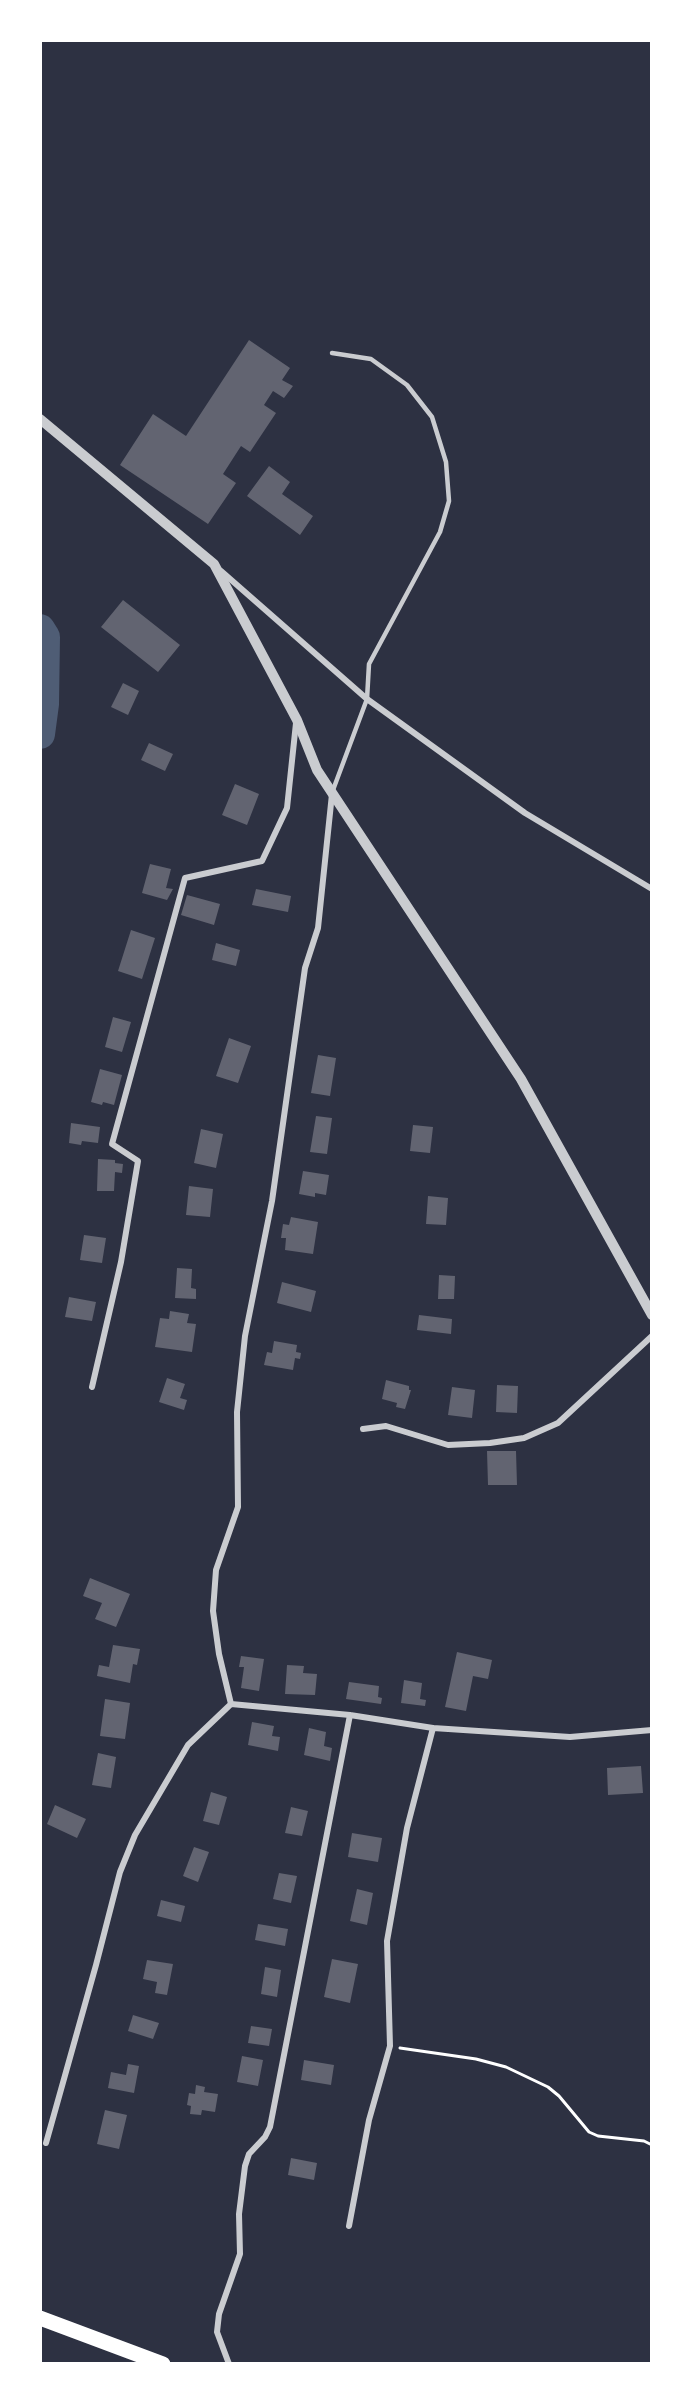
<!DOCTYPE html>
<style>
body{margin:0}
#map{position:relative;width:692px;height:2404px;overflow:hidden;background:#2d3142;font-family:"Noto Sans",sans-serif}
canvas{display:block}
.frame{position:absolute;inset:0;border:42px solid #fff;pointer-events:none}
</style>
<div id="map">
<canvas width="692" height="2404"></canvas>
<div class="frame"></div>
</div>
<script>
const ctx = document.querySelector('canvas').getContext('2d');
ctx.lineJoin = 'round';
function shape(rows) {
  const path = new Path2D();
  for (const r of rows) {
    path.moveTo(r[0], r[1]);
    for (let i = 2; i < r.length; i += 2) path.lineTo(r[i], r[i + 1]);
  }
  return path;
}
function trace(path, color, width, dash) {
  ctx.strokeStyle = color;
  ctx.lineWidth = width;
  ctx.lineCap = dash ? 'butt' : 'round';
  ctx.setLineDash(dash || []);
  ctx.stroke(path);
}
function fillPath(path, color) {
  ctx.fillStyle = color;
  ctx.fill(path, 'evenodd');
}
trace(shape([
 [40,629,45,637,44,704,40,734]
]), '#4f5d75', 30);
fillPath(shape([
 [249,340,290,368,282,380,293,386,284,398,273,391,264,405,276,413,250,452,241,446,223,474,236,483,208,524,120,465,153,414,186,436],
 [269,466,290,482,282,494,313,516,300,535,247,496],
 [123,600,180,645,158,672,101,627],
 [123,683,139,691,128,715,111,707],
 [149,743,173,754,165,771,141,760],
 [235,784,259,794,247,825,222,815],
 [150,864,171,869,166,888,173,889,167,900,142,893],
 [256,889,291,896,288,912,252,905],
 [187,895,220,904,214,925,181,915],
 [131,930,155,938,142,979,118,971],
 [216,943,240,950,236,966,212,960],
 [113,1017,131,1022,122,1052,105,1047],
 [229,1038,251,1046,238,1083,216,1076],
 [318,1055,336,1058,330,1096,311,1093],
 [100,1069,122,1075,114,1105,103,1102,102,1105,91,1102],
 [316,1116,332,1118,327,1154,310,1152],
 [71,1123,100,1127,98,1143,82,1141,81,1145,69,1143],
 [413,1125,433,1127,430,1153,410,1151],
 [201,1129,223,1134,216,1168,194,1163],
 [98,1159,115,1160,115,1163,123,1164,122,1173,115,1172,114,1191,97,1191],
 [303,1171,329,1175,326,1195,315,1193,315,1197,299,1194],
 [189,1186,213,1189,210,1217,186,1215],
 [428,1196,448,1198,446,1225,426,1224],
 [291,1217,318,1222,313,1254,285,1250,286,1238,281,1238,283,1224,289,1225],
 [84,1235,106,1238,102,1263,80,1260],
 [177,1268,192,1269,191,1288,196,1289,196,1299,175,1298],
 [439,1275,455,1276,454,1299,438,1299],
 [282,1282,316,1291,311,1312,277,1303],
 [69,1297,96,1302,92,1321,65,1317],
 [170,1311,189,1314,187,1323,196,1324,192,1352,155,1347,160,1318,169,1319],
 [419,1315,452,1319,451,1334,417,1330],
 [274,1341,297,1345,296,1352,301,1353,300,1359,295,1358,293,1370,264,1365,267,1352,272,1353],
 [167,1378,185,1384,180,1398,187,1400,184,1410,159,1402],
 [386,1380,409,1386,409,1390,411,1390,405,1409,396,1407,397,1403,382,1399],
 [497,1385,518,1386,517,1413,496,1412],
 [452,1387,475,1390,472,1418,448,1415],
 [487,1451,516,1451,517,1485,488,1485],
 [90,1578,130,1594,116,1627,95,1619,102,1603,83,1596],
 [113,1645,140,1649,137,1665,133,1664,130,1683,97,1676,99,1665,109,1667],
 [457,1652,492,1660,488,1679,473,1676,466,1711,445,1707],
 [241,1656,264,1659,259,1691,241,1688,244,1667,239,1667],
 [287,1665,304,1666,303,1673,317,1674,315,1695,285,1694],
 [404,1680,422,1683,420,1699,426,1700,425,1706,401,1703],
 [349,1682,379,1686,378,1697,382,1698,381,1704,346,1699],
 [105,1699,130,1703,125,1739,100,1736],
 [252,1722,274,1726,272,1736,280,1737,278,1751,248,1745],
 [309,1728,326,1732,324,1746,332,1748,330,1761,304,1755],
 [98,1753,116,1757,111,1788,92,1785],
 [641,1766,643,1793,608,1795,607,1768],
 [211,1792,227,1797,219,1825,203,1821],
 [55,1805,86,1819,77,1838,47,1824],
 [291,1807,308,1811,302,1836,285,1833],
 [352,1833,382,1838,378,1862,348,1857],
 [194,1847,209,1852,198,1882,183,1876],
 [279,1873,297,1876,291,1903,273,1899],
 [357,1889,373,1893,367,1925,350,1921],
 [161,1900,185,1906,181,1922,157,1916],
 [258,1924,288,1929,285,1946,255,1940],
 [332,1959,358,1964,350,2003,324,1997],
 [147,1960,173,1964,167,1995,155,1993,157,1982,143,1979],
 [265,1967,281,1970,277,1997,261,1994],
 [133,2015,159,2023,153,2039,128,2031],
 [251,2026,272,2029,269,2046,248,2043],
 [242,2056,263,2060,258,2086,237,2082],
 [304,2060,334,2065,331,2085,301,2080],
 [128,2064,139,2066,134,2093,108,2088,111,2072,126,2075],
 [196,2085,205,2087,204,2092,218,2094,215,2112,202,2110,201,2115,190,2114,191,2106,187,2105,189,2093,195,2094],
 [105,2110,127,2115,119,2149,97,2144],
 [291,2158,317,2163,314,2180,288,2175]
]), '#626471');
trace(shape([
 [400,2048,476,2059,506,2067,548,2087,559,2096,589,2132,598,2136,644,2141,652,2145]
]), '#fff', 3);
trace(shape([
 [332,353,371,359,407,385,432,417,446,462,449,501,440,532,369,664,367,699,333,790]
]), '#caccd0', 4.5);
trace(shape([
 [221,571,367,699,525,813,652,889],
 [92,1387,121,1262,138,1161,112,1144,185,878,262,861,287,808,296,723],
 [363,1429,386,1426,448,1445,490,1443,524,1438,558,1423,652,1336],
 [231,1704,219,1654,213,1611,216,1570,238,1507,237,1412,245,1336,272,1201,305,968,318,928,332,794],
 [231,1704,350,1715,433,1728,570,1737,652,1730],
 [46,2143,96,1965,120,1872,135,1835,188,1745,231,1704],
 [349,2226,369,2120,390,2046,387,1941,407,1828,433,1728],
 [229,2364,217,2332,219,2314,240,2254,239,2214,245,2166,249,2154,265,2137,270,2127,350,1715]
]), '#caccd0', 6);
trace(shape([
 [40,419,214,564,297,720,317,770,521,1079,652,1315]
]), '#caccd0', 10);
trace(shape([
 [40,2318,163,2364]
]), '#fff', 15);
</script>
